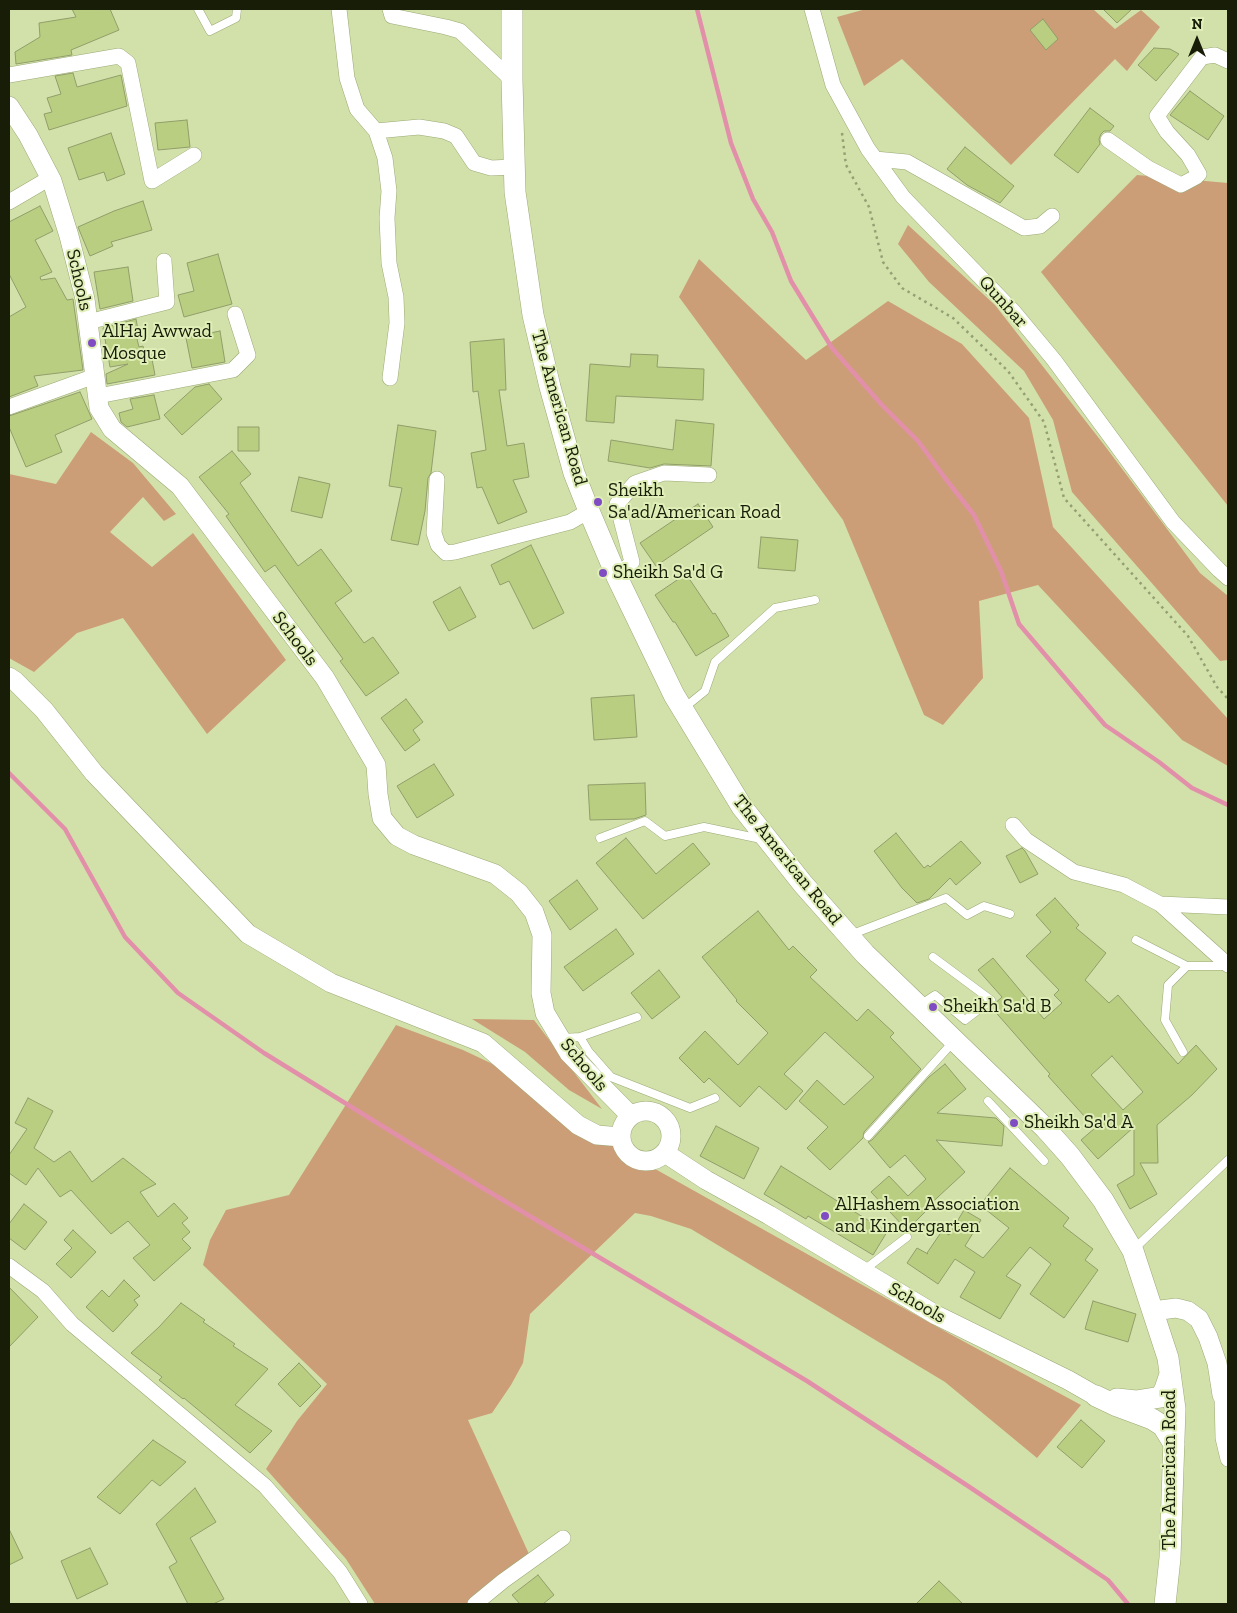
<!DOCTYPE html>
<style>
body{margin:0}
#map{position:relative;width:1237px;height:1613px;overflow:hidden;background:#d2e1aa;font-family:"Zilla Slab",serif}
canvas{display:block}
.frame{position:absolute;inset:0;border:10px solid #181d08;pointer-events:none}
.north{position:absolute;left:1172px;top:15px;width:50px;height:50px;-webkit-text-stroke:4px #dfefb7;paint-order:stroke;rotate:0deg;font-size:14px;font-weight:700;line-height:20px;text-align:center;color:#181d08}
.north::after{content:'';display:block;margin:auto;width:18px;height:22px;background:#181d08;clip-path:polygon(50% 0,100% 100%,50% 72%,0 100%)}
</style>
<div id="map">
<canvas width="1237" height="1613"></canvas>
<div class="frame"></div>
<div class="north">N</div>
</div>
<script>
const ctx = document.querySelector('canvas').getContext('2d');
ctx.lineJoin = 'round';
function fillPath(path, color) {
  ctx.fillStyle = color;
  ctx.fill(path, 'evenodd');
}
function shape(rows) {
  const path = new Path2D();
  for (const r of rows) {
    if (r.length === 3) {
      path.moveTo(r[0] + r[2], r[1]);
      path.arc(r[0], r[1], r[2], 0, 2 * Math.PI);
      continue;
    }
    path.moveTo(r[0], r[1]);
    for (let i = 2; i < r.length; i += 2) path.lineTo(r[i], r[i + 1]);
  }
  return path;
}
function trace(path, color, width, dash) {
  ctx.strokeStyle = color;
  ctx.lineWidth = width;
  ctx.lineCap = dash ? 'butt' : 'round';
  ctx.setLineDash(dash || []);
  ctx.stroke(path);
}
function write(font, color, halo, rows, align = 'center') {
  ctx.font = font + ' "Zilla Slab",serif';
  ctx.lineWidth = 4;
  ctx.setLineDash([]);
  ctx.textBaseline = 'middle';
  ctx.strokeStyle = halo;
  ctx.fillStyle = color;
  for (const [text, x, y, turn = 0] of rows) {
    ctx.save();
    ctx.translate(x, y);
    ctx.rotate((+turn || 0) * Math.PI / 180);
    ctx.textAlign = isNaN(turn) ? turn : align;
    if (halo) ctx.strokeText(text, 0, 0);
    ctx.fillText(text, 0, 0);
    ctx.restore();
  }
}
fillPath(shape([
 [866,9,1093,9,1115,29,1141,10,1160,27,1127,71,1115,59,1011,165,902,59,864,86,837,17],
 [1137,175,1228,183,1228,506,1041,272],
 [908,225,995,305,1105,446,1200,573,1228,596,1228,660,1220,661,1072,492,1053,420,1024,371,929,282,898,244],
 [699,259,806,360,888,301,962,344,1029,418,1053,527,1228,719,1228,766,1182,740,1038,585,979,601,983,678,943,725,924,715,843,520,679,297],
 [91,432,133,463,176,514,164,521,143,497,110,532,152,567,193,533,286,660,207,734,123,618,77,633,34,672,9,658,9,474,56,484],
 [472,1019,534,1020,602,1109,569,1090,525,1052],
 [396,1025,463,1050,499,1067,632,1156,950,1334,1081,1405,1037,1458,945,1382,691,1229,651,1216,635,1213,530,1314,523,1363,511,1385,492,1413,468,1420,529,1554,469,1604,375,1604,346,1559,266,1469,297,1421,327,1384,203,1265,210,1240,226,1210,289,1195]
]), '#cc9e78');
trace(shape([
 [697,9,731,143,753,199,772,232,791,281,832,348,881,404,918,441,945,478,974,515,1001,571,1019,624,1105,725,1159,762,1192,788,1228,805],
 [9,773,65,829,125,937,178,993,264,1053,481,1187,807,1381,968,1486,1108,1580,1128,1604]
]), '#e290a9', 4.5);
const building = shape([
 [72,9,110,9,119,30,71,50,72,55,16,64,15,52,40,37,39,23,76,17,72,9],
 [1103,9,1132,9,1117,23,1103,9],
 [1043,19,1058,39,1046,50,1030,30,1043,19],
 [1154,48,1170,49,1179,54,1156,81,1138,65,1154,48],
 [73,73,77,87,121,75,127,106,49,130,44,114,52,112,47,98,61,94,55,76,73,73],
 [1190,91,1224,116,1208,140,1170,115,1190,91],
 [1090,108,1114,126,1110,131,1104,131,1101,134,1099,139,1100,144,1078,173,1054,155,1090,108],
 [187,120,190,147,158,150,155,123,187,120],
 [111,133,125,174,107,181,104,172,79,180,68,148,111,133],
 [965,147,1014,186,1000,203,967,185,947,169,965,147],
 [143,201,152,230,111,242,113,246,90,256,78,227,114,211,143,201],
 [40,206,53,231,35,240,52,272,40,277,41,280,55,278,67,300,73,299,83,370,34,376,38,386,9,397,9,317,26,307,9,274,9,222,40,206],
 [218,254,232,304,184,317,178,295,194,291,187,263,218,254],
 [128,267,133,301,100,309,94,272,128,267],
 [136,319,138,330,135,331,139,347,143,346,145,355,151,354,155,375,107,384,106,374,128,364,110,367,103,328,136,319],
 [220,331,225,362,192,368,186,338,220,331],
 [504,339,506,390,499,390,507,446,524,443,529,477,513,480,527,512,498,524,482,487,477,488,471,453,486,450,478,391,473,392,470,342,504,339],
 [631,354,658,355,657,367,704,369,703,400,616,396,614,423,586,421,590,364,630,367,631,354],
 [209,384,222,399,182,435,164,415,195,387,209,384],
 [80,392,92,419,55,435,62,452,26,467,9,427,9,416,80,392],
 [154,395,160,419,127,427,121,422,119,413,133,409,130,399,154,395],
 [676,420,714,424,711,466,664,464,650,468,608,461,611,440,673,450,676,420],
 [398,425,436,431,431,473,428,478,425,511,418,545,391,540,402,488,389,486,398,425],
 [238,427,259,427,259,451,238,451,238,427],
 [232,451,251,474,240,483,298,566,321,549,352,591,335,603,364,643,373,637,399,673,366,696,340,661,343,659,275,565,265,572,226,516,229,514,199,477,232,451],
 [299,477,330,484,322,518,291,511,299,477],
 [698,504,713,527,656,566,640,543,698,504],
 [761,537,798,540,795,571,758,568,761,537],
 [531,545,564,613,533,629,509,581,500,585,491,565,531,545],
 [686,574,713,614,715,613,729,636,696,656,675,622,673,622,655,595,686,574],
 [460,587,476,617,449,631,433,602,460,587],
 [634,695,637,737,594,740,591,698,634,695],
 [406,699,423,722,413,730,420,740,405,751,381,718,406,699],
 [434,764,454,795,417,818,397,786,434,764],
 [645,783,646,815,634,819,590,820,588,785,645,783],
 [896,833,924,868,928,865,930,867,961,841,981,863,956,885,950,878,929,899,917,903,902,888,874,851,896,833],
 [626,838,656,874,693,843,710,864,643,919,596,863,626,838],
 [1022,848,1025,851,1038,874,1020,883,1006,856,1022,848],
 [577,880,598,909,570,930,549,901,577,880],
 [1055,898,1079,925,1076,928,1106,953,1085,980,1109,1003,1118,995,1178,1064,1196,1045,1217,1069,1192,1095,1157,1125,1158,1163,1140,1163,1157,1194,1130,1209,1117,1185,1134,1175,1134,1127,1098,1159,1081,1140,1095,1128,1048,1076,1050,1074,991,1007,1002,997,978,970,993,958,1044,1019,1062,1003,1054,995,1059,990,1026,956,1051,932,1036,915,1055,898],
 [1112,1056,1143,1092,1123,1110,1091,1075,1112,1056],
 [758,911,789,950,793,946,817,970,810,977,857,1021,868,1009,894,1033,890,1037,921,1069,864,1132,863,1138,830,1170,807,1148,828,1127,799,1101,817,1080,844,1105,874,1077,825,1032,784,1074,803,1091,786,1110,759,1086,740,1107,709,1078,704,1083,679,1058,705,1031,738,1065,768,1033,736,1001,737,1000,702,957,758,911],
 [616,929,634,954,583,991,564,967,616,929],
 [659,970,680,997,652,1019,631,993,659,970],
 [945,1064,966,1089,937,1113,996,1118,1004,1126,1002,1146,936,1140,965,1172,925,1209,927,1210,907,1230,871,1192,889,1176,908,1196,926,1179,905,1155,890,1168,868,1142,872,1140,929,1077,945,1064],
 [28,1098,53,1111,34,1148,54,1162,70,1151,92,1182,123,1158,156,1184,140,1192,158,1217,174,1203,188,1218,182,1223,190,1232,182,1239,191,1248,154,1281,133,1258,150,1245,128,1221,111,1234,71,1190,60,1197,38,1168,26,1185,9,1173,9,1155,27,1129,15,1123,28,1098],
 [716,1126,759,1148,744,1179,700,1156,716,1126],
 [781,1166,887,1232,873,1255,808,1216,806,1219,764,1194,781,1166],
 [1010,1168,1069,1218,1063,1226,1093,1249,1085,1260,1098,1270,1064,1318,1030,1294,1051,1264,1030,1247,1006,1276,1021,1285,1000,1319,960,1297,975,1272,955,1259,938,1284,907,1263,917,1248,928,1254,927,1253,942,1231,949,1235,964,1210,981,1220,965,1246,983,1258,1009,1228,980,1205,1010,1168],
 [24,1204,47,1222,25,1250,9,1238,9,1224,24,1204],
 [73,1230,96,1252,71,1278,56,1264,72,1248,64,1240,73,1230],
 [124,1280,140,1296,134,1300,138,1305,113,1332,86,1307,102,1290,109,1297,124,1280],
 [9,1287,38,1317,9,1347,9,1287],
 [1093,1301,1136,1314,1128,1342,1085,1329,1093,1301],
 [181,1303,205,1320,203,1322,235,1344,233,1346,268,1369,235,1405,272,1431,250,1453,184,1398,183,1399,159,1380,162,1377,131,1353,159,1327,181,1303],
 [299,1363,321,1386,300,1407,278,1384,299,1363],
 [1081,1420,1105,1441,1082,1468,1057,1447,1081,1420],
 [153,1440,186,1462,160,1486,152,1480,120,1514,97,1497,153,1440],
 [195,1488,216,1522,190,1538,224,1599,213,1604,188,1604,169,1567,177,1562,156,1524,195,1488],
 [9,1529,23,1558,9,1565,9,1529],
 [90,1548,108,1584,77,1599,61,1561,90,1548],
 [538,1575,554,1595,543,1604,520,1604,512,1595,538,1575],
 [939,1581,963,1604,916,1604,939,1581]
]);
fillPath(building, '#bace81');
trace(building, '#909e6a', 1);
const service = shape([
 [198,9,210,31,236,18,237,9],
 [684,708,705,691,715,662,775,608,815,600],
 [600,838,645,821,665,836,704,827,761,839],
 [850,935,946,898,967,915,984,906,1010,914],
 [1136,940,1187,966],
 [920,1005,935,995,965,1020,991,1000,933,957],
 [580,1037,637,1017],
 [562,1038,580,1037,589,1052,611,1077,690,1108,715,1098],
 [1183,1052,1165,1020,1168,985,1187,966,1226,966],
 [988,1101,1044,1161],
 [868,1136,954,1041],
 [1134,1249,1228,1160],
 [864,1270,907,1237]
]);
const minor = shape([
 [339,9,347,78,357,109,376,131,419,127,444,131,456,136,474,163,491,168,514,167],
 [390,9,392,16,446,27,460,31,512,80],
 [812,9,833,85,868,149,903,197,1014,312,1054,360,1173,522,1219,570,1228,578],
 [9,75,119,56,128,63,152,181,194,155],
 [376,131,385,158,389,191,387,218,389,263,396,297,397,323,390,378],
 [1108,140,1148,168,1181,185,1196,177,1199,174,1188,155,1167,132,1157,116,1202,57,1215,55,1228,61],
 [875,159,907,162,1024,228,1040,226,1052,216],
 [9,202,50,178],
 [88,322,167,302,164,261],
 [98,396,233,370,248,355,235,314],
 [9,407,95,376],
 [437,479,434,533,438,545,446,553,455,552,570,522,589,511],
 [617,577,632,562,617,504,635,483,664,473,709,475],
 [1013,825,1026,840,1074,872,1124,885,1160,904,1228,965],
 [1160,904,1228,907],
 [9,1266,43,1291,72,1324,265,1486,340,1572,360,1604],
 [1222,1395,1223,1438,1228,1459],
 [475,1604,503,1581,563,1538]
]);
const tertiary = shape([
 [9,106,28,135,52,181,69,236,85,299,99,408,112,429,180,486,325,678,376,765,378,794,382,818,397,836,414,845,495,874,519,893,534,912,542,935,541,993,545,1013,569,1053,631,1116],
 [9,677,15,681,44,710,94,773,248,934,331,983,483,1043,578,1125,597,1135,621,1137],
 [646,1136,25],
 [665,1153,706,1180,769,1215,936,1315,1068,1380,1096,1396],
 [1153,1311,1176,1308,1188,1311,1199,1319,1208,1337,1217,1363,1222,1395,1228,1394]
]);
const secondary = shape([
 [512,9,512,80,515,192,533,315,550,387,574,473,589,511,617,577,674,695,742,807,803,884,865,954,1045,1128,1070,1156,1103,1200,1133,1251,1168,1358,1175,1409,1170,1558,1165,1604],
 [1096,1396,1117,1406,1152,1419,1163,1426,1174,1444],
 [1117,1399,1136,1401,1161,1397,1165,1389,1170,1374]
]);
trace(service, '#9ba974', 9);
trace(minor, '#9ba974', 16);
trace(tertiary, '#9ba974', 20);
trace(secondary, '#9ba974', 22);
trace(shape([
 [842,133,846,165,869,207,883,262,902,288,953,318,1008,371,1044,422,1064,498,1188,636,1217,687,1228,699]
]), '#949f74', 2.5, [2.5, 4]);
trace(service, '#fff', 8);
trace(minor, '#fff', 15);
trace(tertiary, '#fff', 19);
trace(secondary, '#fff', 21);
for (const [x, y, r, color] of [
 [92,343,5,"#804cc4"],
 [598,502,5,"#804cc4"],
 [603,573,5,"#804cc4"],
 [933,1007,5,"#804cc4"],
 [1014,1123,5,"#804cc4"],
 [825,1216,5,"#804cc4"]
]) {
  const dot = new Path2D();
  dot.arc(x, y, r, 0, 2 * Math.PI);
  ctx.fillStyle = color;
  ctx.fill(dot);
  trace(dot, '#dfefb7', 2);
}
write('19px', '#181d08', '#dfefb7', [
 ["Schools",79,280,77],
 ["Qunbar",1003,302,48],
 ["The American Road",559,408,74],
 ["Schools",295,639,53],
 ["The American Road",787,860,51],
 ["Schools",584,1065,50],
 ["Schools",917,1303,30],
 ["The American Road",1170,1470,-90]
]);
write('19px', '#181d08', '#dfefb7', [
 ["AlHaj Awwad",102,332],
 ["Mosque",102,354],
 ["Sheikh",608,491],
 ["Sa'ad/American Road",608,513],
 ["Sheikh Sa'd G",613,573],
 ["Sheikh Sa'd B",943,1007],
 ["Sheikh Sa'd A",1024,1123],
 ["AlHashem Association",835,1205],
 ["and Kindergarten",835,1227]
], 'left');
</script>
